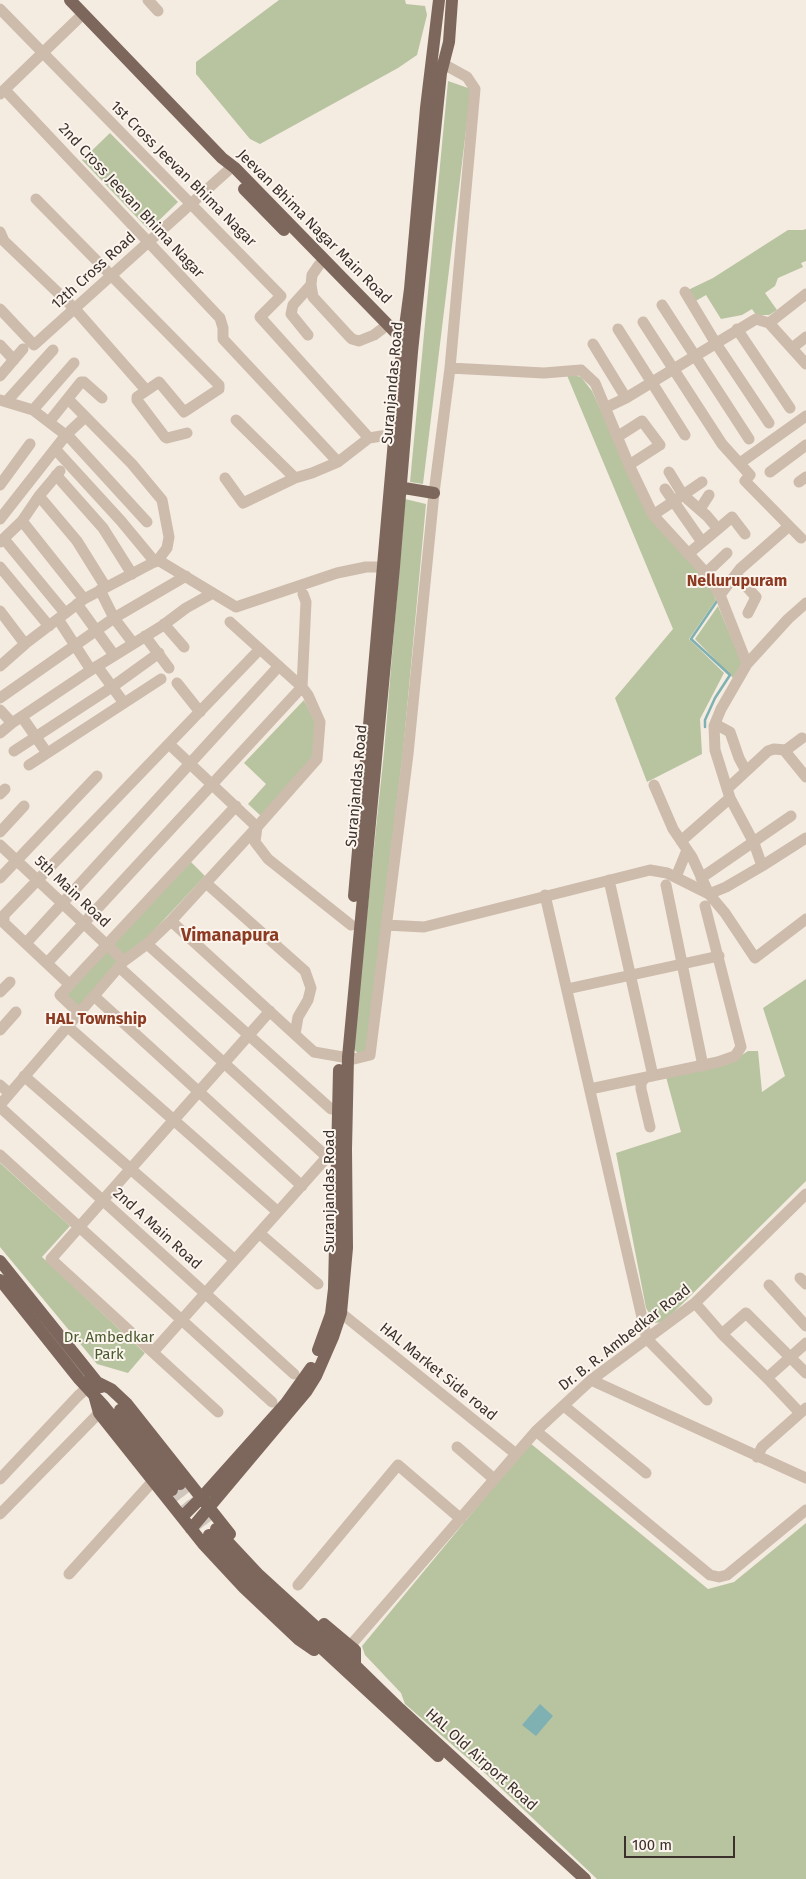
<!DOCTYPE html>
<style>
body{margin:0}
#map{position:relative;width:806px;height:1879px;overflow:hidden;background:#f4ebe1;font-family:"Fira Sans",sans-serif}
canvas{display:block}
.scale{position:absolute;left:624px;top:1836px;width:111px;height:22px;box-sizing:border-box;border:2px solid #3b302b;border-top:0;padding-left:6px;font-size:15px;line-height:18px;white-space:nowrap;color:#3b302b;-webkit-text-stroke:4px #fbf5ee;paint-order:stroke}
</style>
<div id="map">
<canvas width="806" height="1879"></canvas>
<div class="scale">100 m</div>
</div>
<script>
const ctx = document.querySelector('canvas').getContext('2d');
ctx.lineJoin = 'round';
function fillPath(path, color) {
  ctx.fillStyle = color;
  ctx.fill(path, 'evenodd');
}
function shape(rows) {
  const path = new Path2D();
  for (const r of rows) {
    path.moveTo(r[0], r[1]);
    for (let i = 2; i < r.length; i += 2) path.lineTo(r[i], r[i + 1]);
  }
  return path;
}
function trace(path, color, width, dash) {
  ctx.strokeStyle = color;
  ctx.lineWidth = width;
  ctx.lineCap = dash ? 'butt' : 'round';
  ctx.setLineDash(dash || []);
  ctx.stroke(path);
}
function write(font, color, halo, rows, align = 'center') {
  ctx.font = font + ' "Fira Sans",sans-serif';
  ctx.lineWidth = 4;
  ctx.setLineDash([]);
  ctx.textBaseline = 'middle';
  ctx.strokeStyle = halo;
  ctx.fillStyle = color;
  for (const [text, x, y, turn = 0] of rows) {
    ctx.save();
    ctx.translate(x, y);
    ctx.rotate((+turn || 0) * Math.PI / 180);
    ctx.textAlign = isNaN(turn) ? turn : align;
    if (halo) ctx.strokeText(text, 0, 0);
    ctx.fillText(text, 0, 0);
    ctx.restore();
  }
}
fillPath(shape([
 [279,0,405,0,406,4,425,6,427,15,417,55,398,68,260,144,250,139,196,74,196,62],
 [448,81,471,89,423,484,410,482],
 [110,133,178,202,149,230,82,160],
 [806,229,806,261,801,263,803,267,778,278,775,286,765,293,777,310,769,315,756,315,752,309,742,315,721,319,706,295,694,302,688,290,713,278,788,230,803,230],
 [566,373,581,377,592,391,651,519,708,580,716,600,689,639,724,673,700,719,702,754,647,782,615,698,673,629],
 [405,499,426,504,403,752,366,1050,359,1055,353,1048,384,752],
 [718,606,742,663,733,678,695,639],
 [304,700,315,722,314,757,262,817,248,804,266,784,244,763],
 [191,862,205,876,145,940,124,955,112,944],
 [106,949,119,961,78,1009,67,997,70,986],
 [806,979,806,1181,664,1322,655,1323,646,1308,616,1153,681,1132,666,1077,728,1064,748,1051,758,1051,762,1092,785,1076,763,1008],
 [0,1163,70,1226,42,1257,145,1353,128,1373,97,1364,0,1247],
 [530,1443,708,1589,734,1582,806,1523,806,1879,597,1879,486,1774,405,1704,401,1693,365,1655,362,1646]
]), '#b8c4a0');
fillPath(shape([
 [540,1704,553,1716,536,1736,522,1725]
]), '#7fb0b2');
trace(shape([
 [705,727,705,720,715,698,730,675,691,639,717,601]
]), '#7fb0b2', 2.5);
trace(shape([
 [180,1484,216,1529],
 [172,1490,209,1535]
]), '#cfc6bd', 12, [12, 6]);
trace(shape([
 [148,0,158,11],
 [0,9,281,296,260,317,369,438],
 [5,90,220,318,223,328,223,339,338,462],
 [0,94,83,14],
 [36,199,219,385,219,389,184,412,159,382,137,397,137,400,165,437,167,438,187,433],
 [0,232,4,241,75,309,146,390],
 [319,265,312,275,311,285,313,297,348,335,352,339,359,341,374,335,382,329],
 [685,292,715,342,769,423],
 [662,305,749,439],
 [0,309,34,345,233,166],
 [643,322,722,444,750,475,745,481,801,538],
 [769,323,806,294],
 [618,329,685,435],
 [737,329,790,408],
 [308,335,291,314,293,305,311,285],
 [593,344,626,398],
 [0,345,14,360],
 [792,348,806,337],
 [450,368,544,373,581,370,595,383,629,465,653,515,706,573,720,595,747,664,721,709,714,726,715,750,730,798,754,843,762,866],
 [0,376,23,349],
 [68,399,132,464,162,500,169,537,167,548,158,560],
 [0,400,33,410,71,439,147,522],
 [6,402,53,350],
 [605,408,626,398,756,319,769,323,806,364],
 [33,410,74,363],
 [236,420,295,478],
 [49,422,81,382,84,382,102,398],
 [617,437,642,421,660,445,629,465],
 [56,450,121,521,155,562],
 [740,463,806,416],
 [669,472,683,495,702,482],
 [770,472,806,445],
 [56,475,103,528,132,574],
 [225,478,243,503,295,478,312,473,338,462,369,438,394,434],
 [799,482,806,477],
 [0,485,30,444],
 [665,489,702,542],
 [39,496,77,541,105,586],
 [700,509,709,495],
 [653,515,683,495,707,516,718,529,688,554],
 [0,519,66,435,85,417],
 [22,521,84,599],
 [718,529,732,517,745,534],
 [4,539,65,613],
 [0,542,22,521,39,496,60,471],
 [0,567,49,626],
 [706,573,727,553],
 [736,575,756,597,748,613],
 [100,590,114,618,133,643],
 [720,595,740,569,789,526],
 [77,604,114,655],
 [0,611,25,644],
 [58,619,91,670],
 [164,624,184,647],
 [145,636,169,668],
 [747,664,788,619,806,603],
 [0,666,25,644,84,599,158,560,236,607,337,573,366,567,390,567],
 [97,666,124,703],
 [177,683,200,712],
 [0,698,114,618,186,576],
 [0,710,12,723],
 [22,717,47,753],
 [715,724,730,732,739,758,746,771],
 [0,733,12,723,91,670,162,626,186,608,213,593],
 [169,744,257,827,255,842,268,859,351,925],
 [784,750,806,777],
 [14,751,112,687,159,653],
 [29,765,161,679],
 [654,785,673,829,692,857,709,894,725,913,755,958,806,919],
 [727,789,768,751,774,749,786,750,802,738],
 [0,794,5,789],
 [0,832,24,806],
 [681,841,730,798],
 [0,845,124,961],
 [676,877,687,850],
 [0,878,97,776],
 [701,878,791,816],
 [609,880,653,1076],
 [206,883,305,971,311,988,308,1000,298,1017,295,1034],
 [666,885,703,1066],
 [709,894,726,887,762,866,806,838],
 [545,895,647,1339,707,1400],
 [171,921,314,1052,354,1059,370,1055,408,754,434,493,450,368,475,89,467,77,447,66,436,64],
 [386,925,424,927,650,870,667,873,709,894],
 [26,943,279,666],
 [147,944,331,1109],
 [47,963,302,687,306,602,303,594],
 [119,967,327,1157],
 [70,985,4,923,4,915,260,649],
 [567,989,719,956],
 [0,992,10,982],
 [94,996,302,1186],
 [79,1013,60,995,236,806],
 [67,1026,278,1212],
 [0,1030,16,1012],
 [24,1076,235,1260],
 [644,1079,641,1083,641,1089,650,1127],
 [0,1085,9,1093],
 [590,1089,718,1062,735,1056,741,1047,705,906],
 [0,1105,124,961,147,944,171,921,257,827,317,759,320,722,308,695,302,687,230,622],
 [0,1107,294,1374],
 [0,1155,272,1402],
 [259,1233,318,1284],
 [800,1278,806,1284],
 [769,1285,806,1326],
 [695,1303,722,1334,767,1378,800,1413],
 [334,1309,341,1313,516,1454],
 [722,1334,746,1313,806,1373],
 [153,1352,336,1147,341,1148],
 [767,1378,806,1343],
 [591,1380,806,1478],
 [564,1406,646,1473],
 [218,1412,51,1259,270,1011],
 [536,1431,710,1575,719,1577,727,1575,806,1510],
 [457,1447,494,1479],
 [757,1457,762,1447,806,1408],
 [0,1479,78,1396,94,1382],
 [0,1514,99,1413],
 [69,1574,153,1481],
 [298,1585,398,1465,461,1519],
 [350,1646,536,1431,591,1380,695,1303,806,1194]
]), '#cdbbac', 11);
trace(shape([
 [70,0,222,158,235,168,394,331,404,340,409,343],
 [244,189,284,230],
 [392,486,434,493],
 [354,896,402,349,410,289,426,108,439,0],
 [0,1261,101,1387],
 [0,1280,79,1379,103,1405,172,1490],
 [318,1350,331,1314,334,1289,339,1070],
 [95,1381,111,1389,127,1404,230,1534],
 [94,1395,99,1413,204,1545,244,1588,298,1639,314,1650],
 [120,1410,180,1484],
 [182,1517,202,1497,286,1403,311,1368],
 [191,1529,306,1392,316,1376,333,1337,341,1313,347,1248,346,1149,348,1057,394,567,412,352,441,73,449,42,452,0],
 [216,1529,259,1575,317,1628,400,1709,585,1879],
 [209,1535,252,1583,277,1607,438,1756],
 [324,1624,355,1650,355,1664]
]), '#7d675c', 12);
write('15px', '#3b302b', '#fbf5ee', [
 ["1st Cross Jeevan Bhima Nagar",183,174,45],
 ["2nd Cross Jeevan Bhima Nagar",131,201,47],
 ["Jeevan Bhima Nagar Main Road",314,227,45],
 ["12th Cross Road",94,271,-42],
 ["Suranjandas Road",393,383,-85],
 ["Suranjandas Road",357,786,-85],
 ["5th Main Road",72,892,43],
 ["Suranjandas Road",330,1191,-90],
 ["2nd A Main Road",157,1229,42],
 ["Dr. B. R. Ambedkar Road",625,1338,-38],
 ["HAL Market Side road",438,1372,39],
 ["HAL Old Airport Road",481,1760,42]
]);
write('15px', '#4a5a2e', '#fbf5ee', [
 ["Dr. Ambedkar",109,1338],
 ["Park",109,1355]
]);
write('bold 16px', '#8c3b22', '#fbf5ee', [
 ["Nellurupuram",737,582],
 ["HAL Township",96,1020]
]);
write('bold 18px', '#8c3b22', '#fbf5ee', [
 ["Vimanapura",230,936]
]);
</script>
